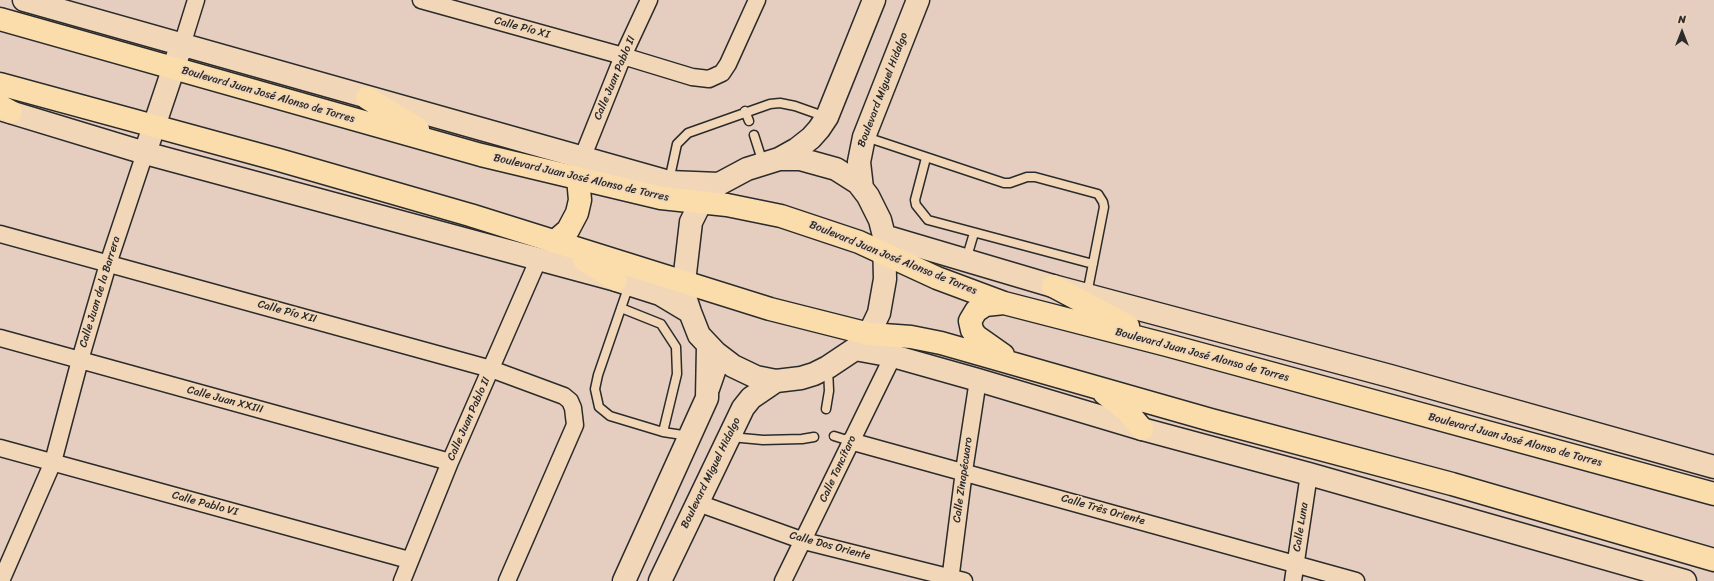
<!DOCTYPE html>
<meta charset="utf-8">
<style>
body{margin:0}
#map{position:relative;width:1714px;height:581px;overflow:hidden;background:#e5cec0;font-family:Sriracha,sans-serif}
canvas{display:block}
.north{position:absolute;left:1662px;top:12px;width:40px;height:40px;-webkit-text-stroke:3px #f2d6b8;paint-order:stroke;rotate:0deg;font-size:11px;font-weight:700;line-height:16px;text-align:center;color:#2b2b2b}
.north::after{content:'';display:block;margin:auto;width:14px;height:18px;background:#2b2b2b;clip-path:polygon(50% 0,100% 100%,50% 72%,0 100%)}
</style>
<div id="map">
<canvas width="1714" height="581"></canvas>
<div class="north">N</div>
</div>
<script>
const ctx = document.querySelector('canvas').getContext('2d');
ctx.lineJoin = 'round';
function shape(rows) {
  const path = new Path2D();
  for (const r of rows) {
    path.moveTo(r[0], r[1]);
    for (let i = 2; i < r.length; i += 2) path.lineTo(r[i], r[i + 1]);
  }
  return path;
}
function trace(path, color, width, dash) {
  ctx.strokeStyle = color;
  ctx.lineWidth = width;
  ctx.lineCap = dash ? 'butt' : 'round';
  ctx.setLineDash(dash || []);
  ctx.stroke(path);
}
function write(font, color, halo, rows, align = 'center') {
  ctx.font = font + ' Sriracha,sans-serif';
  ctx.lineWidth = 3.5;
  ctx.setLineDash([]);
  ctx.textBaseline = 'middle';
  ctx.strokeStyle = halo;
  ctx.fillStyle = color;
  for (const [text, x, y, turn = 0] of rows) {
    ctx.save();
    ctx.translate(x, y);
    ctx.rotate((+turn || 0) * Math.PI / 180);
    ctx.textAlign = isNaN(turn) ? turn : align;
    if (halo) ctx.strokeText(text, 0, 0);
    ctx.fillText(text, 0, 0);
    ctx.restore();
  }
}
const lane = shape([
 [745,111,749,121],
 [754,135,763,163],
 [866,137,1004,183,1010,183,1027,177,1035,177,1098,194,1103,202,1104,207,1087,294],
 [926,158,915,200,916,205,928,220,1093,264],
 [669,181,677,144,688,133,770,104,780,103,795,106,826,117],
 [966,260,974,233],
 [629,285,598,375,595,389,599,407,610,416,663,432,689,436],
 [621,308,661,324,676,347,677,374,663,432],
 [715,390,725,361],
 [826,409,829,391,828,368],
 [834,436,850,441],
 [731,437,763,440,802,439,814,437]
]);
const street = shape([
 [421,0,623,56,692,77,709,79,722,73,728,64,757,0],
 [182,45,196,0],
 [583,156,623,56,649,0],
 [0,234,491,369,564,396,570,401,573,408,575,425,507,581],
 [0,338,450,462],
 [850,441,1356,581],
 [0,448,409,560],
 [698,503,804,541,964,581],
 [1,581,53,462,80,360,108,264,145,153],
 [402,581,450,462,539,258],
 [783,581,893,356],
 [950,581,964,471,978,380],
 [1293,581,1309,474]
]);
const secondary = shape([
 [24,0,669,182,719,184],
 [0,109,145,153,616,280,660,294,690,312],
 [145,153,180,49],
 [862,188,859,162,864,137,918,0],
 [884,236,1053,286,1390,376,1714,467],
 [855,349,893,356,978,380,1142,429,1309,474,1685,581],
 [776,381,756,377,733,366,716,353,699,335,690,312,685,297,684,282,691,222,700,204,719,184,747,169,779,159,797,149,811,138,819,129,827,117,874,0],
 [624,581,707,398,708,346],
 [660,581,743,408,751,398,776,381,801,378,814,374,828,367,855,349,869,334,879,313,885,279,884,236,880,220,868,196,858,183,836,169,800,159,779,159]
]);
const primary = shape([
 [0,19,481,155,661,198,727,205,781,216,859,242,937,278,1004,303,1167,345,1714,494],
 [0,84,279,160,470,215,770,309,869,334,911,337,941,343,1211,420,1452,484,1714,560],
 [367,98,418,129],
 [0,106,11,112],
 [554,242,568,230,577,213,580,200,578,178],
 [584,260,616,280],
 [1053,286,1128,326],
 [1003,355,976,336,972,330,970,321,976,311,985,305,1004,303],
 [1104,393,1127,411,1142,429]
]);
trace(lane, '#2b2b2b', 11);
trace(street, '#2b2b2b', 19);
trace(secondary, '#2b2b2b', 25);
trace(primary, '#2b2b2b', 25);
trace(lane, '#f2d6b8', 8);
trace(street, '#f2d6b8', 16);
trace(secondary, '#f2d6b8', 22);
trace(primary, '#faddab', 22);
write('11px', '#2b2b2b', '#f2d6b8', [
 ["Calle Pío XI",522,28,15],
 ["Calle Juan Pablo II",615,78,-67],
 ["Boulevard Miguel Hidalgo",883,90,-69],
 ["Boulevard Juan José Alonso de Torres",268,95,16],
 ["Boulevard Juan José Alonso de Torres",581,178,13],
 ["Boulevard Juan José Alonso de Torres",893,258,22],
 ["Calle Juan de la Barrera",100,292,-73],
 ["Calle Pío XII",287,312,15],
 ["Boulevard Juan José Alonso de Torres",1202,355,15],
 ["Calle Juan XXIII",225,400,15],
 ["Calle Juan Pablo II",469,419,-66],
 ["Boulevard Juan José Alonso de Torres",1515,440,15],
 ["Calle Tancítaro",838,469,-65],
 ["Boulevard Miguel Hidalgo",711,473,-64],
 ["Calle Zinapécuaro",963,480,-82],
 ["Calle Pablo VI",205,504,15],
 ["Calle Três Oriente",1103,510,16],
 ["Calle Luna",1301,527,-81],
 ["Calle Dos Oriente",830,546,15]
]);
</script>
